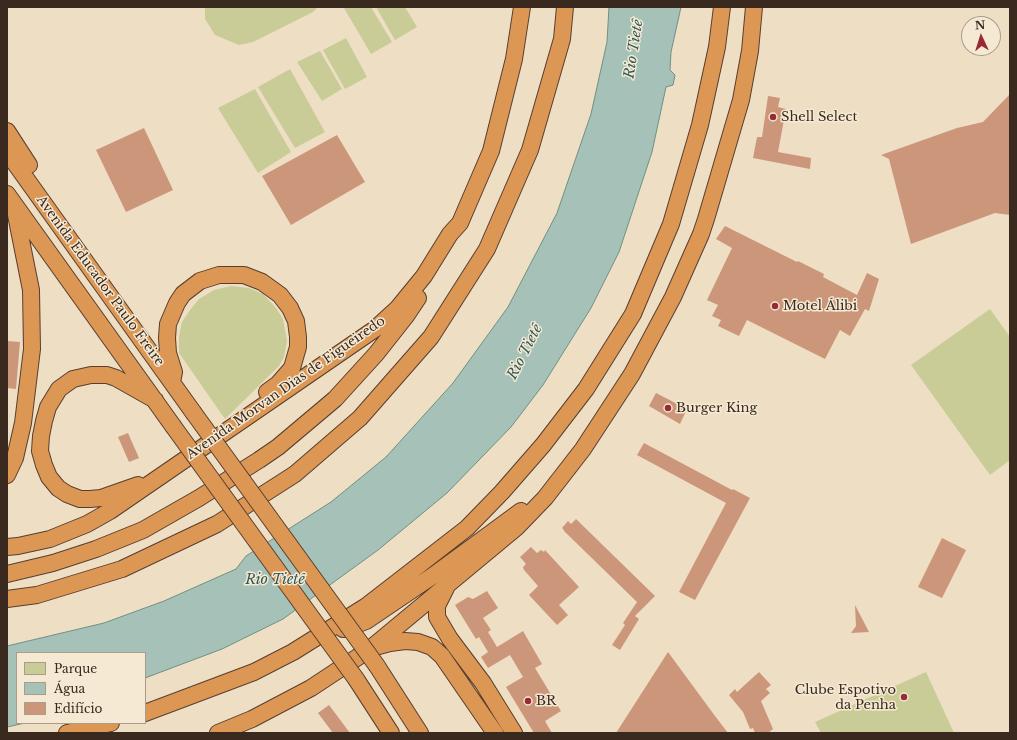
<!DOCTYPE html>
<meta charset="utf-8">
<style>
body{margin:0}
#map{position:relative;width:1017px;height:740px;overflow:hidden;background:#eedec4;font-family:"Libre Baskerville",serif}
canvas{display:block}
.frame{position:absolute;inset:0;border:8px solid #39291e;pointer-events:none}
.legend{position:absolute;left:16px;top:652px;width:130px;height:72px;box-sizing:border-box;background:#f5e9d4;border:1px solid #aa9c8b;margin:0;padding:5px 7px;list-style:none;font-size:12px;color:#39291e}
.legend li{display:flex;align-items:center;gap:8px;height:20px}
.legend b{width:20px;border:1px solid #aa9c8b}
.north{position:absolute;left:961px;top:16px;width:40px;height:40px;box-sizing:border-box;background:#f5e9d4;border:1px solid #aa9c8b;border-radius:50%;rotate:356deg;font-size:11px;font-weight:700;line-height:16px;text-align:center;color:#39291e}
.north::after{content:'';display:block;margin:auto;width:14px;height:18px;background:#982a33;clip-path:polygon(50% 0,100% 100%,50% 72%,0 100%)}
</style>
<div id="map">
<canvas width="1017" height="740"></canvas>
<div class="frame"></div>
<ul class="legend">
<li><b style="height:11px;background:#cacc98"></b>Parque</li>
<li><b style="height:11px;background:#a6c1b7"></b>Água</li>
<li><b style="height:11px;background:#cc967a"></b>Edifício</li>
</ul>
<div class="north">N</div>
</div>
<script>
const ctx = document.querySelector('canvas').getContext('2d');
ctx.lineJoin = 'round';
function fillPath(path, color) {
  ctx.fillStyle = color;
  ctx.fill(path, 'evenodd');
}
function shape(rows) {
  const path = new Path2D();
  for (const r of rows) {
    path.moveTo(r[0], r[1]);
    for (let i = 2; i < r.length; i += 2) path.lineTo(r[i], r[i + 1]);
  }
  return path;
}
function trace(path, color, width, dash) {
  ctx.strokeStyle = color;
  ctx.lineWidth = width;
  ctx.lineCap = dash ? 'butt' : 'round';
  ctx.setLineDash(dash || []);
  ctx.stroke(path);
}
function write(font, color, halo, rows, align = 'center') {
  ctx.font = font + ' "Libre Baskerville",serif';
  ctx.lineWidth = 3;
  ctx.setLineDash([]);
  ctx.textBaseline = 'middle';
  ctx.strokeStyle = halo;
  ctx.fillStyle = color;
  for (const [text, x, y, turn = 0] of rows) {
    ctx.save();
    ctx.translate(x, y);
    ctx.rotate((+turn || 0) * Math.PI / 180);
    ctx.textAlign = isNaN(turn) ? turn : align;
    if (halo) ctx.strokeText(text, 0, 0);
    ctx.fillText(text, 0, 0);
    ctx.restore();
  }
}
fillPath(shape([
 [205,7,318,7,313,12,253,42,239,45,215,35,205,19],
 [346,7,371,7,392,42,371,54,344,8],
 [376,7,405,7,417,27,395,40],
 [346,38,367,77,345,89,323,50],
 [320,51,342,89,322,101,297,62],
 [290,69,325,132,295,148,258,87],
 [255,89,291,152,258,173,218,108],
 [231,286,249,288,263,294,276,308,283,319,287,341,284,357,279,366,225,419,179,353,179,336,182,322,190,310,199,299,214,290],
 [990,309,1010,337,1010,460,990,475,911,365],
 [926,672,954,733,821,733,815,722]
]), '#cacc98');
const water = shape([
 [609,7,681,7,671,52,670,70,675,75,673,85,666,87,652,152,619,252,591,308,543,385,511,427,447,493,378,550,283,619,222,649,145,678,145,653,17,653,17,723,25,723,7,727,7,646,104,623,164,601,236,569,246,556,331,502,386,457,453,383,508,307,557,213,591,114,607,42,609,7]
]);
fillPath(water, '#a6c1b7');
trace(water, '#6d9084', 1);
fillPath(shape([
 [1010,94,1010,215,995,213,911,244,889,159,881,155,957,128,983,122],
 [768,96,780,98,778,107,786,109,778,152,811,158,810,169,753,158,757,137,762,137],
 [144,128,173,190,126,212,96,150],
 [337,135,365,182,291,225,262,176],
 [725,226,797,262,798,261,824,274,823,277,857,295,867,273,879,279,869,311,865,309,850,336,840,330,825,359,747,320,739,336,718,326,721,320,712,316,718,305,707,300,732,248,716,239],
 [7,341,20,342,16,389,7,388],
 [656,393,687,409,680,424,649,406],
 [128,433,139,458,129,462,118,437],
 [644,443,732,490,733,489,750,498,695,600,679,592,726,503,637,455],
 [576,519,655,596,635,616,639,619,620,650,612,645,625,625,623,623,637,602,564,531,564,530,562,528,568,521,571,524],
 [942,538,966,550,942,598,918,587],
 [531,547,537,553,541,550,544,552,545,550,579,587,559,605,568,615,557,625,529,595,538,586,524,570,523,567,526,564,520,557],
 [487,591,498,608,483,618,491,630,488,632,497,647,523,631,542,664,535,668,561,711,545,721,552,733,534,733,506,687,523,677,510,655,488,668,481,657,488,652,479,637,476,639,455,605,468,597,473,599],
 [855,605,869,632,851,633,856,626],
 [668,652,715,716,728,733,616,733],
 [759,672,771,685,766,689,770,693,761,701,773,729,768,733,755,733,753,728,750,729,743,712,729,695,735,689,737,692],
 [329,705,350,733,333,733,318,713]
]), '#cc967a');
const highway = shape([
 [7,131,29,165],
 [7,152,193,412],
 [7,194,173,426],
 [172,382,174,372,168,353,167,338,168,324,177,303,183,294,200,281,219,275,244,275,262,282,280,295,290,308,296,321,298,337,298,347,292,368,278,384,267,392],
 [7,475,15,458,23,423,32,349,31,290,15,210],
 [138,485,101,498,90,499,80,499,67,494,58,488,49,477,44,465,40,451,41,436,44,421,48,407,59,389,73,379,91,375,107,375,116,378,155,400],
 [7,547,18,546,50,539,87,524,110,511,375,329,397,309,424,276,450,234,460,223,491,151,514,59,522,7],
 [7,574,53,563,96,549,143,530,199,498,259,460,278,447,335,399,376,354,406,316,418,298],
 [446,588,437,606,437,617,450,639,483,683,514,733],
 [7,599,37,595,122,569,217,524,295,474,360,418,431,337,487,249,530,150,562,39,565,7],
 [343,629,351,627,366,621,434,575,521,511],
 [375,647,390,643,405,641,418,642,432,647,442,656,495,733],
 [377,666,420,733],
 [356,679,391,733],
 [145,713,254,672,293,652,365,607,467,528,502,492,543,445,586,389,633,314,671,224,700,125,717,47,722,7],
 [67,733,111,723],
 [218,733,252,719,311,688,370,649,517,527,545,498,583,449,632,374,673,297,701,234,706,219,741,100,750,51,754,7]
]);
trace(highway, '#573e2f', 18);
trace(highway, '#dd9755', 16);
const highwayBridge = shape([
 [193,412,377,666],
 [173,426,356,679]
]);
trace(highwayBridge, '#573e2f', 18, []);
trace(highwayBridge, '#dd9755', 16);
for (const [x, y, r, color] of [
 [773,117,4,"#982a33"],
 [775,306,4,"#982a33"],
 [668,408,4,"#982a33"],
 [904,697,4,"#982a33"],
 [528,701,4,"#982a33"]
]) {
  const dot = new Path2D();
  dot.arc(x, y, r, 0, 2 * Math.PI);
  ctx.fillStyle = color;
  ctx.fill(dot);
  trace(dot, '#f5e9d4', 1.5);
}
write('13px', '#39291e', '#f5e9d4', [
 ["Shell Select",781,117],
 ["Motel Álibi",783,306],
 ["Burger King",676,408],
 ["Clube Espotivo",896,690,"right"],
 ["da Penha",896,705,"right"],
 ["BR",536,701]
], 'left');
write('13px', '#39291e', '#f5e9d4', [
 ["Avenida Educador Paulo Freire",100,281,54],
 ["Avenida Morvan Dias de Figueiredo",286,388,-35]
]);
write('italic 14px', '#2e5853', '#f5e9d4', [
 ["Rio Tietê",634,49,-81],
 ["Rio Tietê",525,352,-63],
 ["Rio Tietê",275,580]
]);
</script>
